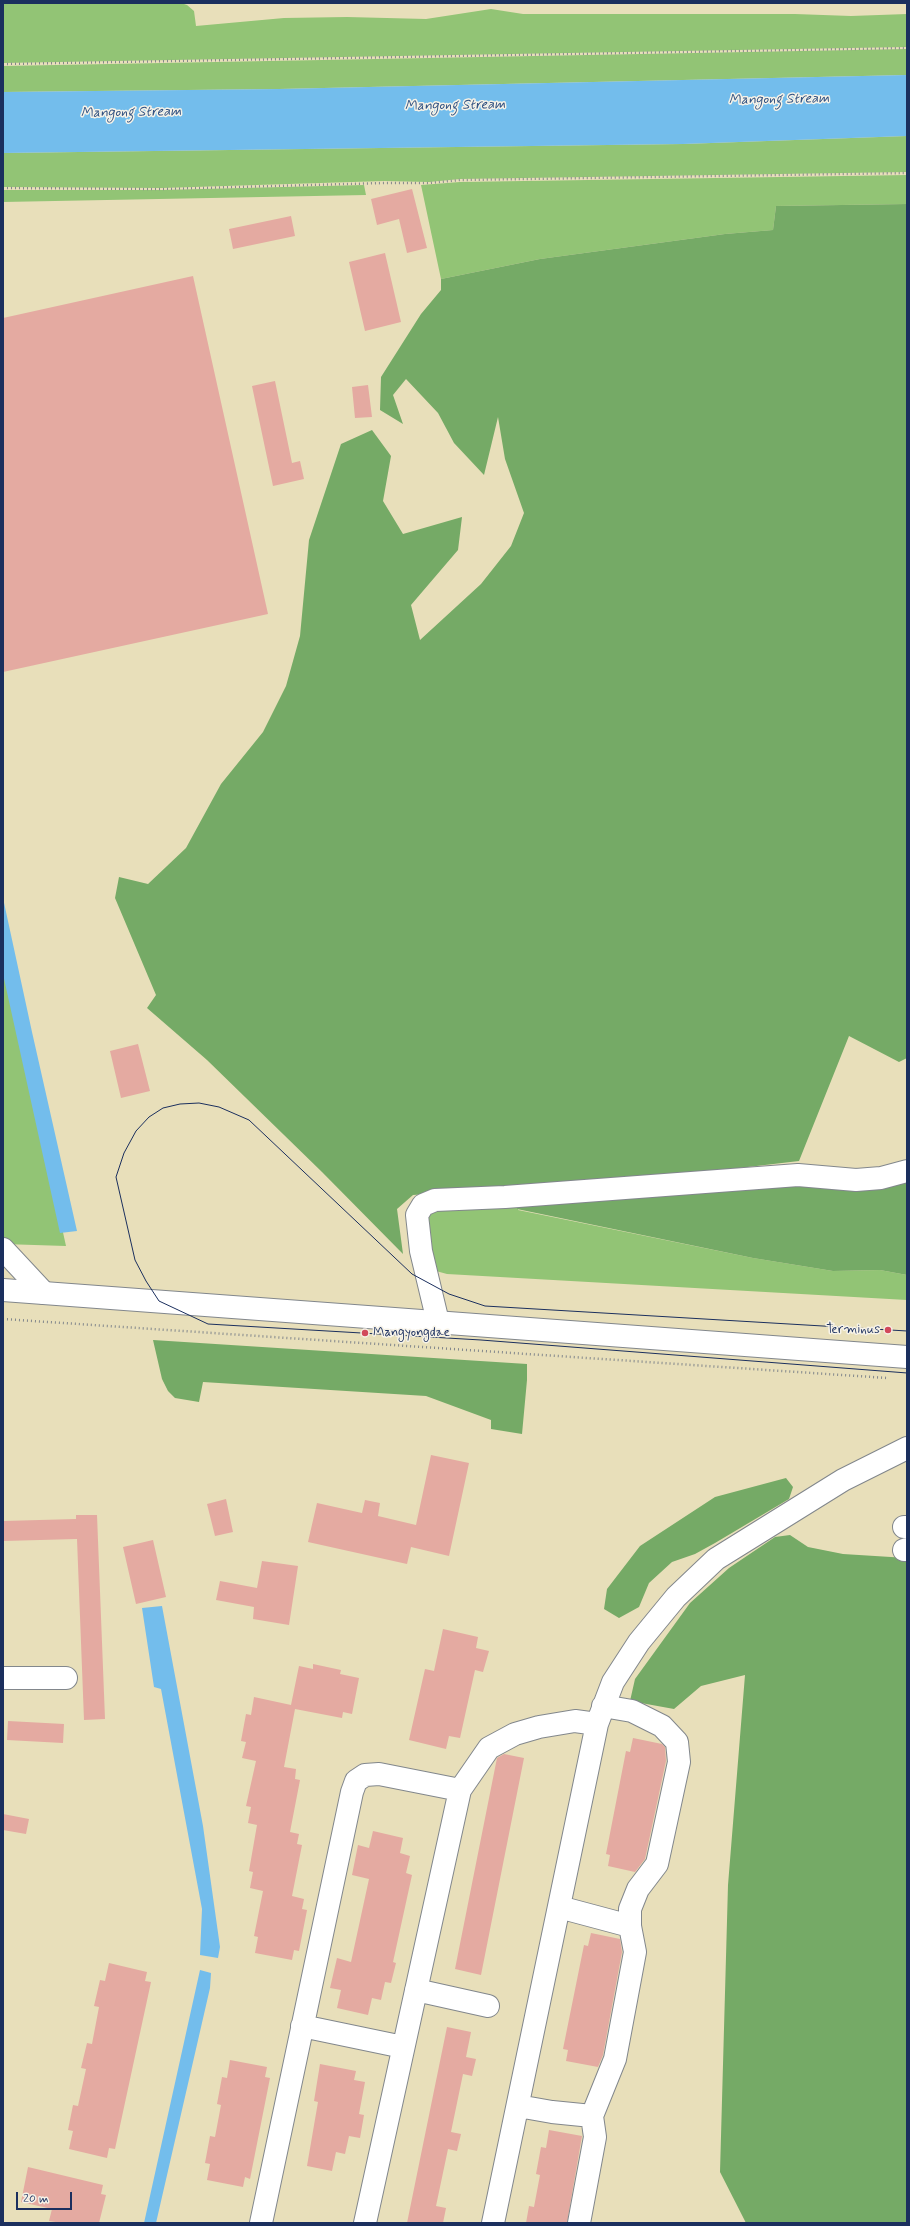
<!DOCTYPE html>
<style>
body{margin:0}
#map{position:relative;width:910px;height:2226px;overflow:hidden;background:#e8dfba;font-family:Mynerve,sans-serif}
canvas{display:block}
.frame{position:absolute;inset:0;border:4px solid #1b2f5e;pointer-events:none}
.scale{position:absolute;left:16px;top:2192px;width:56px;height:18px;box-sizing:border-box;border:2px solid #1b2f5e;border-top:0;padding-left:5px;font-size:12px;line-height:14px;white-space:nowrap;color:#1b2f5e;-webkit-text-stroke:3px #f7f3e8;paint-order:stroke}
</style>
<div id="map">
<canvas width="910" height="2226"></canvas>
<div class="frame"></div>
<div class="scale">20 m</div>
</div>
<script>
const ctx = document.querySelector('canvas').getContext('2d');
ctx.lineJoin = 'round';
function fillPath(path, color) {
  ctx.fillStyle = color;
  ctx.fill(path, 'evenodd');
}
function shape(rows) {
  const path = new Path2D();
  for (const r of rows) {
    path.moveTo(r[0], r[1]);
    for (let i = 2; i < r.length; i += 2) path.lineTo(r[i], r[i + 1]);
  }
  return path;
}
function trace(path, color, width, dash) {
  ctx.strokeStyle = color;
  ctx.lineWidth = width;
  ctx.lineCap = dash ? 'butt' : 'round';
  ctx.setLineDash(dash || []);
  ctx.stroke(path);
}
function write(font, color, halo, rows, align = 'center') {
  ctx.font = font + ' Mynerve,sans-serif';
  ctx.lineWidth = 3;
  ctx.setLineDash([]);
  ctx.textBaseline = 'middle';
  ctx.strokeStyle = halo;
  ctx.fillStyle = color;
  for (const [text, x, y, turn = 0] of rows) {
    ctx.save();
    ctx.translate(x, y);
    ctx.rotate((+turn || 0) * Math.PI / 180);
    ctx.textAlign = isNaN(turn) ? turn : align;
    if (halo) ctx.strokeText(text, 0, 0);
    ctx.fillText(text, 0, 0);
    ctx.restore();
  }
}
fillPath(shape([
 [3,3,181,3,187,5,194,11,196,26,284,18,347,17,426,19,491,9,523,14,795,14,851,16,907,14,907,47,3,63],
 [907,49,907,75,279,89,3,92,3,66],
 [907,136,907,172,460,179,429,182,384,181,162,188,3,187,3,153,683,144],
 [907,175,907,204,776,206,773,230,725,234,540,259,441,279,421,185,460,182],
 [364,185,366,195,3,202,3,190,162,190],
 [3,959,66,1246,3,1244],
 [519,1203,518,1210,753,1258,833,1271,880,1270,907,1275,907,1300,447,1274,436,1271,429,1259,427,1206]
]), '#92c475');
fillPath(shape([
 [907,204,907,1058,899,1062,849,1036,799,1161,671,1176,413,1195,397,1209,403,1254,322,1172,207,1060,147,1008,156,995,115,898,119,877,148,884,186,848,221,784,263,732,286,686,300,636,309,540,341,444,372,430,391,456,383,501,403,534,462,517,458,550,411,605,420,640,481,584,511,546,524,513,505,459,498,417,484,475,454,443,438,413,406,379,393,395,403,424,380,410,381,377,421,314,441,290,441,279,540,259,725,234,773,230,776,206],
 [907,1182,907,1275,880,1270,833,1271,753,1258,517,1209,519,1203,795,1183],
 [153,1340,527,1364,527,1380,522,1434,491,1429,491,1420,426,1396,203,1382,199,1402,175,1398,168,1391,162,1379],
 [786,1478,793,1487,789,1499,715,1543,695,1554,672,1562,649,1583,639,1607,619,1618,604,1609,607,1589,640,1546,715,1497],
 [790,1535,808,1547,843,1554,907,1558,907,2223,746,2223,720,2172,728,1885,745,1675,701,1686,674,1709,630,1701,635,1679,690,1603,729,1568,775,1537]
]), '#75aa66');
fillPath(shape([
 [907,75,907,136,683,144,3,153,3,92,279,89],
 [3,898,32,1032,77,1231,60,1233,3,974],
 [162,1606,203,1826,220,1947,218,1958,200,1955,202,1909,161,1689,154,1687,142,1608],
 [200,1970,211,1973,210,1988,156,2223,144,2223]
]), '#73bdec');
fillPath(shape([
 [412,189,427,248,407,253,399,219,377,225,371,199],
 [291,216,295,236,233,249,229,229],
 [385,253,401,322,365,331,349,262],
 [193,276,268,614,3,672,3,318],
 [275,381,292,463,300,461,304,479,273,486,252,386],
 [368,385,372,417,355,418,352,387],
 [138,1044,150,1091,121,1098,110,1051],
 [431,1455,469,1463,449,1556,411,1547,407,1564,308,1542,317,1503,362,1513,365,1500,380,1503,378,1516,416,1525],
 [226,1499,233,1532,215,1536,207,1504],
 [76,1515,97,1515,105,1719,84,1720,77,1539,3,1541,3,1521,76,1519],
 [153,1540,166,1597,136,1604,123,1547],
 [262,1561,298,1566,289,1625,253,1619,254,1607,216,1600,220,1581,257,1588],
 [443,1629,478,1637,476,1648,489,1651,483,1672,475,1670,460,1738,449,1736,446,1749,409,1740,425,1669,434,1671],
 [313,1664,341,1670,340,1674,359,1678,352,1714,343,1712,342,1718,295,1709,284,1767,296,1769,295,1779,300,1780,290,1832,299,1834,297,1844,302,1845,292,1896,304,1899,302,1909,307,1910,299,1951,294,1950,292,1960,255,1953,258,1937,254,1936,263,1891,250,1888,253,1872,249,1871,257,1825,248,1823,251,1807,246,1806,256,1761,242,1758,246,1742,241,1741,246,1714,251,1715,254,1697,291,1705,299,1666,313,1669],
 [8,1721,64,1724,63,1743,7,1740],
 [633,1738,662,1744,665,1747,666,1761,645,1859,635,1872,608,1866,610,1855,606,1854,626,1751,630,1752],
 [504,1754,524,1758,481,1975,455,1969,497,1758],
 [3,1814,29,1819,26,1834,3,1830],
 [373,1831,403,1838,400,1853,410,1856,406,1873,412,1875,393,1962,396,1963,391,1983,385,1982,381,2000,372,1998,368,2015,337,2008,341,1990,330,1988,337,1958,351,1962,369,1879,352,1875,358,1845,369,1848],
 [591,1933,620,1939,622,1952,603,2055,598,2067,566,2061,568,2050,563,2049,584,1945,588,1946],
 [109,1963,147,1972,145,1981,151,1982,115,2149,109,2148,107,2158,69,2149,73,2131,68,2130,73,2105,78,2106,86,2069,81,2068,87,2043,92,2044,99,2007,94,2006,100,1980,105,1981],
 [447,2027,471,2032,466,2057,476,2059,472,2076,463,2074,451,2132,461,2134,457,2151,448,2149,436,2206,446,2208,443,2223,407,2223],
 [230,2060,267,2067,265,2077,270,2078,250,2179,245,2177,243,2187,207,2180,210,2164,205,2163,210,2136,215,2137,221,2105,217,2104,222,2077,227,2078],
 [320,2064,356,2071,354,2080,365,2082,359,2114,364,2115,360,2138,349,2136,345,2154,336,2152,332,2171,307,2166,318,2102,314,2101],
 [549,2130,582,2136,567,2223,526,2223,529,2206,534,2207,540,2175,536,2174,541,2147,546,2148],
 [28,2167,103,2185,101,2194,106,2195,99,2223,62,2223,49,2221,52,2209,21,2202]
]), '#e4aaa1');
const minor = shape([
 [3,1249,44,1293],
 [438,1322,421,1251,417,1215,423,1205,435,1200,505,1197,798,1175,856,1180,881,1178,907,1171],
 [904,1527,907,1527],
 [904,1550,907,1549],
 [3,1678,66,1678],
 [559,1907,630,1926],
 [416,1990,488,2006],
 [302,2026,403,2047],
 [518,2106,552,2112,592,2116],
 [261,2223,352,1792,356,1781,365,1775,379,1774,460,1790],
 [365,2223,460,1790,489,1748,515,1734,539,1727,575,1721,597,1724],
 [493,2223,597,1724,613,1682,639,1642,676,1597,716,1559,843,1480,907,1448],
 [579,2223,595,2137,592,2116,615,2059,635,1952,630,1926,630,1909,638,1889,657,1864,679,1762,677,1742,662,1726,632,1711,603,1706]
]);
const major = shape([
 [3,1290,907,1357]
]);
trace(minor, '#82878c', 24);
trace(major, '#82878c', 24);
trace(shape([
 [3,64,907,48],
 [3,188,162,189,384,183,429,183,460,180,907,173],
 [3,1319,887,1378]
]), '#82878c', 2.5, [1, 3]);
trace(minor, '#fff', 22);
trace(major, '#fff', 22);
trace(shape([
 [907,1331,485,1306,449,1294,412,1274,249,1120,219,1107,199,1103,180,1104,163,1108,149,1117,136,1131,124,1153,116,1177,135,1260,146,1281,159,1301,208,1324,481,1340,907,1373]
]), '#1b2f5e', 1);
for (const [x, y, r, color] of [
 [888,1330,4,"#d1495b"],
 [365,1333,4,"#d1495b"]
]) {
  const dot = new Path2D();
  dot.arc(x, y, r, 0, 2 * Math.PI);
  ctx.fillStyle = color;
  ctx.fill(dot);
  trace(dot, '#f7f3e8', 1.5);
}
write('13px', '#1b2f5e', '#f7f3e8', [
 ["Terminus",880,1330],
 ["Mangyongdae",373,1333,"left"]
], 'right');
write('italic 14px', '#315282', '#f7f3e8', [
 ["Mangong Stream",779,100,-1],
 ["Mangong Stream",455,106,-1],
 ["Mangong Stream",131,113,-1]
]);
</script>
